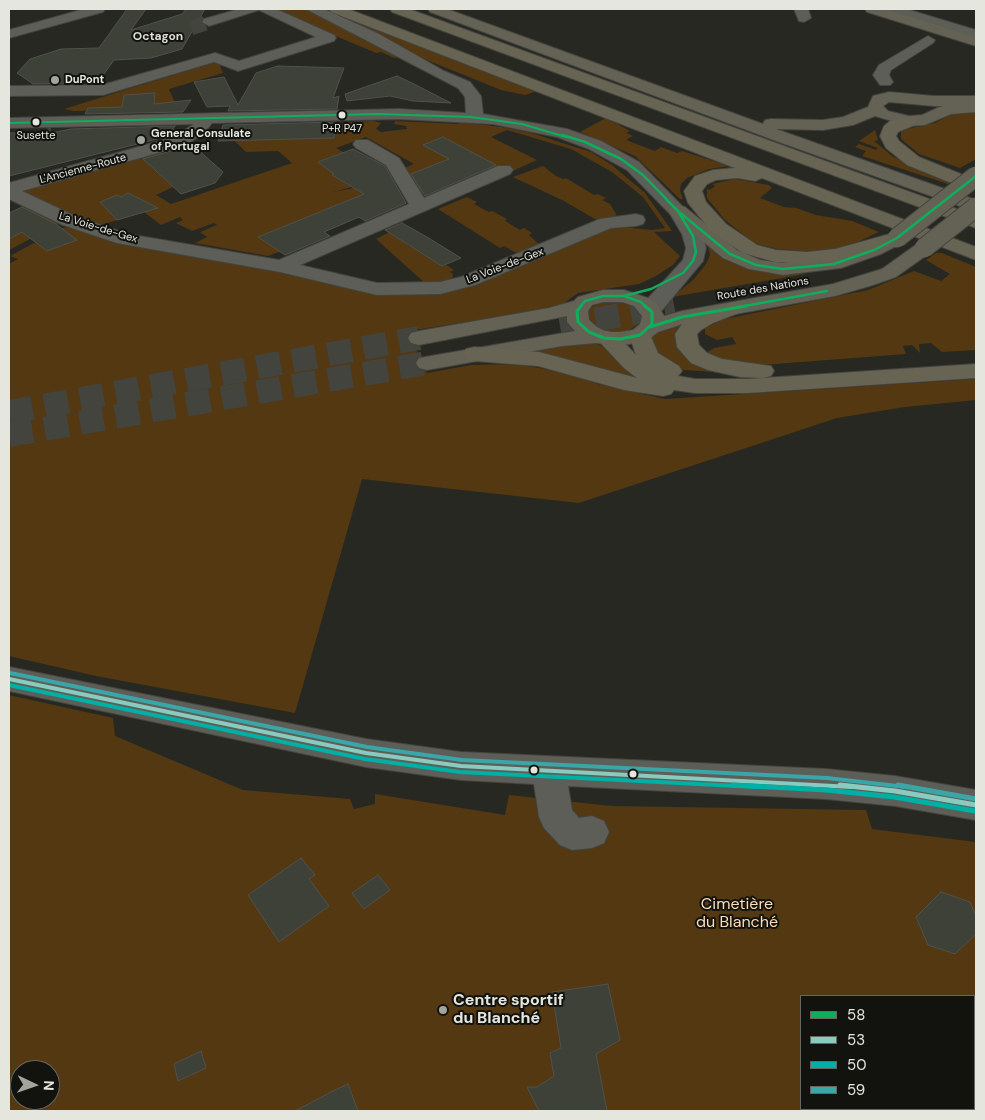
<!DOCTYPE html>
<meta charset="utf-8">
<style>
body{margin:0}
#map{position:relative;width:985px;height:1120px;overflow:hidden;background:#282822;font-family:"DM Sans",sans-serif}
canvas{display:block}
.frame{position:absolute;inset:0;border:10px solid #e5e6de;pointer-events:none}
.legend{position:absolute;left:800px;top:995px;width:175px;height:115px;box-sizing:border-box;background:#12130e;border:1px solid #666761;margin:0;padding:6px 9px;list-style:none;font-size:15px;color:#e5e6de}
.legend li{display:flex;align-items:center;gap:10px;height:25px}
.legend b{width:25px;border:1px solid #666761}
.north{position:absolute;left:10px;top:1060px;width:50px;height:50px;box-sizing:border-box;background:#12130e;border:1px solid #666761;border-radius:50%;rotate:93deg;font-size:14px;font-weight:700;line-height:20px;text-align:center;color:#e5e6de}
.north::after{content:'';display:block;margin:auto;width:18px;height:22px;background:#a3a49c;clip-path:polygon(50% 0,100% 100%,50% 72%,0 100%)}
</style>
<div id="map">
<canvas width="985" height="1120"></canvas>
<div class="frame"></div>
<ul class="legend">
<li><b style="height:6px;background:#0daf5c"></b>58</li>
<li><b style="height:6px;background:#89cbbe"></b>53</li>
<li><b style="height:6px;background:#00b0a4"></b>50</li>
<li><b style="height:6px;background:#3aa6a8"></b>59</li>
</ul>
<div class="north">N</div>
</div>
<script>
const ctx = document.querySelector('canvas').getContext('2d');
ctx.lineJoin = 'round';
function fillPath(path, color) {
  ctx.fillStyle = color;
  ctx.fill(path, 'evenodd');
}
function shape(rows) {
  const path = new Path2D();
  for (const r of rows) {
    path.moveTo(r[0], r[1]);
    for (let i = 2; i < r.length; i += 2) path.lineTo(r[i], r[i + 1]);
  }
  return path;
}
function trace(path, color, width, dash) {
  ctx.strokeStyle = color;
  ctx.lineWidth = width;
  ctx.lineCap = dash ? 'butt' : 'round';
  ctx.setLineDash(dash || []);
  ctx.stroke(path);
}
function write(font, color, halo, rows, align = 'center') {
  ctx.font = font + ' "DM Sans",sans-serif';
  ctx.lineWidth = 4;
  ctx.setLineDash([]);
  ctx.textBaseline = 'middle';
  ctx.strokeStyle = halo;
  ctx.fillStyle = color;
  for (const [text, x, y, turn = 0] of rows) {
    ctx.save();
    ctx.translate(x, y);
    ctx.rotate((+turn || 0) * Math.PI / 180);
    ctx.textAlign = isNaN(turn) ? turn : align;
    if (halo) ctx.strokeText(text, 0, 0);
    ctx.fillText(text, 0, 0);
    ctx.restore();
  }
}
fillPath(shape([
 [272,9,309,9,399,57,394,58,381,52,376,53],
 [322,9,537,91,525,95,501,90,412,54,365,28],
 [218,61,223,73,169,89,176,105,158,110,74,111,64,109],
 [976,112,976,159,960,168,919,154,901,139,901,132,907,129,935,123,952,114],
 [606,118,630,131,626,133,633,136,626,140,655,151,661,147,677,153,682,151,729,166,709,169,687,178,681,184,680,191,683,199,680,199,635,156,580,132],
 [395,121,459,124,460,122,502,127,528,132,591,152,612,165,645,193,672,231,654,232,680,256,673,265,656,276,639,284,578,293,557,308,408,331,427,373,471,365,516,364,562,372,598,384,665,399,976,379,976,400,905,407,837,418,579,503,362,479,295,713,96,676,9,656,9,264,18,259,10,256,62,228,73,227,291,275,383,293,418,295,459,288,611,226,652,230,665,228,643,197,612,172,571,149,507,130,491,137,537,160,513,171,504,166,492,171,484,167,419,196,402,169,414,164,366,137,336,148,370,168,367,183,333,192,359,187,370,193,264,235,291,247,268,256,195,243,207,237,200,232,217,225,214,223,192,231,176,223,183,220,180,217,161,225,144,212,101,225,66,214,21,191,159,153,167,153,148,164,173,187,156,195,171,204,292,163,278,151,246,152,233,139,331,138,331,132,322,122,341,122,341,127,343,122,373,121,381,123,376,129,381,132,407,129,406,126,394,124],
 [875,130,878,140,874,141,892,156,906,163,953,180,948,184,862,156,866,151,855,147,859,144,876,150,878,148,859,141],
 [543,166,556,176,563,179,566,178,594,195,598,194,606,198,602,200,610,204,616,214,615,217,600,222,564,201,513,177],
 [735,179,769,185,772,188,760,198,784,207,796,208,816,215,852,221,879,232,847,247,815,252,778,249,754,243,725,220,707,198,707,189,710,190,715,186,712,184],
 [467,197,477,202,474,204,483,209,489,212,492,211,507,219,505,221,520,230,524,228,532,233,529,235,541,246,520,255,504,246,500,248,438,209],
 [24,206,60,221,57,225,9,250,9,214],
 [392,231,405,243,411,247,415,246,442,266,446,265,454,270,450,272,453,274,452,279,442,283,426,284,376,239],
 [706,240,783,273,805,274,672,297,693,280,706,264,710,255],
 [936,253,942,253,976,267,976,350,942,352,931,343,919,344,920,353,912,345,903,346,906,354,762,365,728,362,706,353,714,348,736,344,732,337,717,340,705,334,705,328,725,319,868,290,914,271,941,281,950,274,926,260],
 [613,301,630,305,636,309,641,319,639,324,627,331,609,332,601,330,588,322,586,312,590,307,604,302],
 [684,320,683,327,714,372,684,370,658,358,651,339,662,328],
 [588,341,611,349,650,382,522,350],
 [9,695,113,718,115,736,243,790,350,799,354,809,375,804,375,794,505,815,509,795,612,806,866,810,872,829,976,842,976,1111,9,1111],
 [801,996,974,996,974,1109,801,1109],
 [20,1070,50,1070,50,1100,20,1100]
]), '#533812');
const building = shape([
 [127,9,146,9,131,30,182,14,186,9,205,9,182,49,151,58,114,60,104,74,74,83,33,84,17,73,30,59,61,49,99,48,127,9],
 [278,66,344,68,333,98,339,96,337,109,228,111,230,106,207,107,194,82,224,77,238,105,256,73,278,66],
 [397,76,412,83,451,103,413,101,390,96,347,101,345,94,397,76],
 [155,93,154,104,191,100,183,112,85,114,88,108,122,107,124,95,155,93],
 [336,122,334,138,218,141,223,125,336,122],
 [175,126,173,129,176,133,173,135,9,176,9,133,56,132,71,129,175,126],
 [443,137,496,165,425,196,411,174,449,159,423,145,443,137],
 [188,146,193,149,196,148,223,172,215,183,181,194,143,159,188,146],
 [353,149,385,166,406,203,365,221,359,217,324,232,330,236,285,255,258,237,364,194,332,175,334,174,318,162,353,149],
 [128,193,158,208,117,220,100,202,117,195,121,197,128,193],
 [22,207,56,224,77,240,47,251,22,232,9,239,9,213,22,207],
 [402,223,427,237,461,258,442,266,385,230,402,223],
 [301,858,315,875,309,879,329,906,279,942,248,895,301,858],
 [378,875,390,890,364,909,352,893,378,875],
 [941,892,970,902,976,916,976,934,955,954,928,945,916,917,941,892],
 [608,984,620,1040,596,1054,607,1111,539,1111,527,1087,537,1087,554,1076,550,1053,561,1048,552,992,608,984],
 [201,1051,206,1068,178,1081,174,1064,201,1051],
 [348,1084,358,1111,295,1111,335,1090,348,1084]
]);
fillPath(building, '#3e4137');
trace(building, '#50514c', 1);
trace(shape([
 [191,28,209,22],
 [47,135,51,135]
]), '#44443e', 15, [15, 8]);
trace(shape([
 [664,307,674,305]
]), '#44443e', 19, [19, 9]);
trace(shape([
 [560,326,671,306],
 [9,412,419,338],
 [9,435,427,363]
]), '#44443e', 24, [24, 12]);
const minor = shape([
 [84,9,105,9,103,12,9,38,9,30,84,9],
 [239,9,276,9,334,35,336,38,334,41,238,71,214,62,103,95,9,96,9,86,102,85,215,53,239,61,316,37,259,10,209,26,202,22,204,19,239,9],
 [306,9,324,9,379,34,444,71,470,82,481,96,483,114,567,129,601,141,639,162,687,211,702,234,706,248,703,261,658,315,650,316,642,315,639,310,642,305,683,260,686,248,682,234,670,214,627,170,589,149,557,137,493,124,399,119,212,123,204,133,186,145,22,191,77,217,128,234,279,260,409,204,386,165,356,148,353,144,356,140,368,140,399,158,424,198,498,166,510,166,513,170,510,174,300,265,377,283,440,282,461,277,600,219,636,214,643,216,645,220,643,224,636,226,611,228,475,285,440,294,377,295,280,272,117,243,63,225,9,199,9,183,174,137,194,124,9,128,9,118,399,109,466,113,465,97,458,88,306,9],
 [794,9,808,9,811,18,804,22,799,21,794,9],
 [886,9,906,9,976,30,976,39,888,12,886,9],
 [928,36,935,40,933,43,891,70,889,75,893,82,890,85,880,85,873,75,879,65,928,36],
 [9,667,366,739,461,752,826,769,895,776,976,790,976,820,895,806,826,799,568,786,572,810,579,818,592,816,604,821,609,832,604,843,592,848,572,850,560,845,544,828,539,817,534,784,461,780,366,767,9,691,9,667]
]);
const major = shape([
 [428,9,447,9,763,124,765,120,771,119,823,120,843,117,868,107,873,96,889,92,934,96,976,96,976,112,951,114,925,125,909,126,875,116,853,125,823,130,776,129,976,200,976,212,779,142,430,12,428,9],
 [889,102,934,106,942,106,922,115,909,116,888,111,883,106,889,102],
 [865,9,885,9,976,37,976,46,867,12,865,9],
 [678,205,685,207,737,250,760,260,783,263,831,258,897,232,904,234,907,238,904,242,881,254,841,268,783,275,749,269,723,258,671,215,669,211,671,207,678,205],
 [924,242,931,244,934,248,931,252,896,277,870,286,835,296,686,323,658,332,648,340,620,346,596,343,562,346,427,370,419,368,416,363,419,358,575,331,567,322,567,316,419,345,411,343,408,338,411,333,419,331,549,308,574,301,578,297,603,290,624,290,648,298,657,304,664,316,682,311,833,284,882,269,917,244,924,242],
 [604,302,622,302,634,306,642,316,640,324,633,330,620,332,607,332,597,327,589,320,588,311,592,305,604,302]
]);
const highway = shape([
 [329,9,348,9,976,247,976,260,762,178,755,181,737,178,716,180,707,184,702,191,706,202,726,224,757,245,776,250,807,252,835,249,897,232,904,234,907,238,904,242,843,259,807,264,775,262,743,253,712,232,688,203,684,191,695,176,713,170,735,168,331,12,329,9],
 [390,9,409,9,976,216,976,228,392,12,390,9],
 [909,116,915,117,917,121,915,125,898,132,896,136,899,141,919,157,961,174,964,178,961,182,949,182,907,165,886,148,880,136,884,126,890,121,909,116],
 [734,302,741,304,745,308,741,312,713,323,701,330,697,334,699,345,707,353,722,359,771,366,774,371,771,376,763,378,740,377,708,370,691,363,677,347,675,334,685,320,697,313,734,302],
 [640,328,648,330,658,353,679,366,682,371,678,376,695,379,748,379,976,364,976,378,748,393,695,393,674,390,671,394,663,396,624,390,538,366,474,361,466,359,463,354,466,349,474,347,539,352,637,378,624,368,596,338,599,333,607,331,615,333,636,355,629,335,632,330,640,328]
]);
trace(minor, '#43443e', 2);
trace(major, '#43443e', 2);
trace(highway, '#43443e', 2);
fillPath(minor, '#5d5e58');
fillPath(major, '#646155');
fillPath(highway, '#686454');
const majorBridge = shape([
 [897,238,976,176],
 [924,248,976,207]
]);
trace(majorBridge, '#43443e', 21, []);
trace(majorBridge, '#646155', 19);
trace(shape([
 [9,123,378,114,471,117,522,124,566,137]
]), '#0daf5c', 2);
trace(shape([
 [562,135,585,142,621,159,643,175,678,211,730,254,756,265,783,269,834,264,874,250,897,238,976,176],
 [624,296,651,289,683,273,693,261,696,252,693,236,678,211,666,199],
 [580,307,585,301,603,296,624,296,641,302,646,307],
 [739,307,827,291]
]), '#0daf5c', 2.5);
trace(shape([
 [581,306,577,311,578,322,589,332,604,338,620,339,640,335,652,324,652,312,645,306],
 [650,327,682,317,746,306]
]), '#0daf5c', 3);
trace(shape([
 [9,679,366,753,461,766,852,787]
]), '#89cbbe', 4);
trace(shape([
 [840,785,895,791,976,805]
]), '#89cbbe', 5);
trace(shape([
 [9,685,365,759,460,772,758,787]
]), '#00b0a4', 4);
trace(shape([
 [733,785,826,790,894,797,975,811]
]), '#00b0a4', 5);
trace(shape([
 [10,673,367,747,462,760,827,778,906,787]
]), '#3aa6a8', 4);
trace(shape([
 [898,785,976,799]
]), '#3aa6a8', 5);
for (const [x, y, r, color] of [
 [55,80,5,"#a3a49c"],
 [342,115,4.5,"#e5e6de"],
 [36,122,4.5,"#e5e6de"],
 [141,140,5,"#a3a49c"],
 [534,770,4.5,"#e5e6de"],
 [633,774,4.5,"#e5e6de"],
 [443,1010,5,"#a3a49c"]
]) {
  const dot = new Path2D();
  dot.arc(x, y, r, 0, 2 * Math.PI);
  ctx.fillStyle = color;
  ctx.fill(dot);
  trace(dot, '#12130e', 2);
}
write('bold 11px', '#e5e6de', '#12130e', [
 ["DuPont",65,80],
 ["General Consulate",151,134],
 ["of Portugal",151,147]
], 'left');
write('11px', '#e5e6de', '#12130e', [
 ["P+R P47",342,129],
 ["Susette",36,136]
]);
write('11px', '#e5e6de', '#12130e', [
 ["L'Ancienne-Route",83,169,-15],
 ["La Voie-de-Gex",98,228,17],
 ["La Voie-de-Gex",505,266,-21],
 ["Route des Nations",763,289,-10]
]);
write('bold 12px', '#dedfd0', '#12130e', [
 ["Octagon",158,37]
]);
write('16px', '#fddcb7', '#12130e', [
 ["Cimetière",737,905],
 ["du Blanché",737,923]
]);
write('bold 16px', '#e5e6de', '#12130e', [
 ["Centre sportif",453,1001],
 ["du Blanché",453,1019]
], 'left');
</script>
